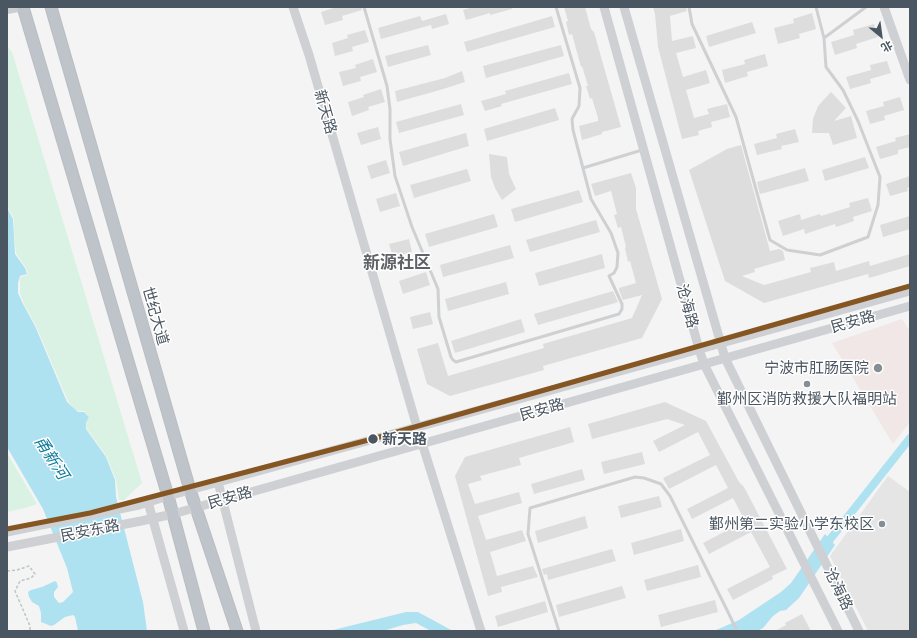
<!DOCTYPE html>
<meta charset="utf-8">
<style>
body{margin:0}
#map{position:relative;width:917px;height:638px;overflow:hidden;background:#f4f4f4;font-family:Mulish,"Noto Sans SC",sans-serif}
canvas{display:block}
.frame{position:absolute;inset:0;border:8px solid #4a5661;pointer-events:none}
.north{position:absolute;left:861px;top:16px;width:40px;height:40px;-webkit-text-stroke:3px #fff;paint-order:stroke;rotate:151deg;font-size:11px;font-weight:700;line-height:16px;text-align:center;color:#4a5661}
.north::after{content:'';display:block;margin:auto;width:14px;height:18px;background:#4a5661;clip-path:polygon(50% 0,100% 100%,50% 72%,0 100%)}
</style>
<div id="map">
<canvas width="917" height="638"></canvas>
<div class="frame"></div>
<div class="north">北</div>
</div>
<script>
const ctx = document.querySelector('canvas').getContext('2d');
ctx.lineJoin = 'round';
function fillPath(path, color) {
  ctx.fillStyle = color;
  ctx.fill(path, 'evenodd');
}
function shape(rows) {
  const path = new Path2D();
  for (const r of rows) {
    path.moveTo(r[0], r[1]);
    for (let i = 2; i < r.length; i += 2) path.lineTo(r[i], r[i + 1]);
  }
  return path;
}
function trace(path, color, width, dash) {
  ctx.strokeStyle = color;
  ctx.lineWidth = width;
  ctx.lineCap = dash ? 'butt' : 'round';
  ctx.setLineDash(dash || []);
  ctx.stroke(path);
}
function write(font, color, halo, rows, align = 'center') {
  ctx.font = font + ' Mulish,"Noto Sans SC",sans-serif';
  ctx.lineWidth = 3;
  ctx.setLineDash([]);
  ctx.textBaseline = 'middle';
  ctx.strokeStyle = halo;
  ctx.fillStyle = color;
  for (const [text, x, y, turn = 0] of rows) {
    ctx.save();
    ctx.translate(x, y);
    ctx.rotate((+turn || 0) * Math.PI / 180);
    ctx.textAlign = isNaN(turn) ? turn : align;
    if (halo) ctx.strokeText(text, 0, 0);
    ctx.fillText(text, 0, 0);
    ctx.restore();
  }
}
fillPath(shape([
 [888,476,910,492,910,631,868,631,830,556]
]), '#e6e5e6');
fillPath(shape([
 [902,319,910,331,910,422,893,444,832,343]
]), '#f1e7e6');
fillPath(shape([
 [7,46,12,52,142,483,124,500,119,500,116,480,107,457,87,429,86,424,89,417,84,411,78,411,74,409,68,401,36,326,24,304,20,293,20,278,28,274,26,268,16,253,14,231,14,219,7,206],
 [7,453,37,504,25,508,7,512]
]), '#d9f2e3');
fillPath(shape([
 [7,208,13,219,15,254,25,268,27,274,20,276,18,283,18,293,23,304,35,326,67,402,78,412,84,412,89,417,86,423,86,429,106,457,115,480,116,497,143,602,147,631,78,631,75,617,73,615,65,617,54,625,51,626,41,622,41,613,39,606,32,602,29,597,28,592,31,590,42,587,55,581,57,583,58,587,54,592,54,597,59,603,63,602,73,592,67,568,43,509,7,447],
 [825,534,835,545,799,598,786,610,780,611,773,616,763,628,758,631,714,631,739,620,781,592,791,583],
 [406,612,418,612,453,631,431,631,416,623,403,625,383,631,329,631]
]), '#aee2f0');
trace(shape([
 [824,547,910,438]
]), '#aee2f0', 8);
fillPath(shape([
 [337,7,361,7,362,10,342,16,343,20,325,25,321,12],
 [473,7,512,7,512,9,490,15,490,13,466,20,463,10],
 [564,7,585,7,591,29,594,32,621,127,602,132,602,134,582,140,579,126,598,121,598,118,592,98,590,99,586,86,588,86,582,66,581,67,572,34,569,35,566,22,568,21],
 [653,7,686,7,687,11,670,16,672,41,693,36,696,48,676,53,683,77,706,70,710,83,686,90,694,118,709,114,707,109,727,104,730,117,711,122,712,127,698,131,699,135,682,139,658,47,655,14],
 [812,13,816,29,799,34,800,38,778,44,774,28,794,23,793,19],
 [446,14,449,24,432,29,431,25,381,39,378,28,420,16,422,21],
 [552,16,555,27,467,52,464,42],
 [752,22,756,33,709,47,706,36],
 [874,24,878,37,856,44,857,48,835,55,831,42,854,35,853,30],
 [365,30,369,42,352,47,353,51,335,56,332,43,348,38,347,35],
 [428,45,431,55,388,67,385,56],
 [561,45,564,56,486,78,483,66],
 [765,54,768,66,747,72,748,76,725,83,722,70,745,64,744,60],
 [373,59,377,72,360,77,361,81,343,86,339,72,356,68,355,65],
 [887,61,891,73,870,79,871,83,850,89,846,77,871,70,870,65],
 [462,71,465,82,440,90,397,102,395,91,445,78],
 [569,73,572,84,501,104,502,106,485,111,481,101,506,94,505,91],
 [381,89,385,102,368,107,369,110,352,116,348,102,364,97,363,95],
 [831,92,846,108,834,121,851,116,857,138,833,145,829,133,812,133,813,119,818,106],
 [900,97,904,110,884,116,885,120,870,124,866,111,884,106,883,102],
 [461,104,464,115,399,133,396,122],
 [555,108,559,120,487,141,484,129],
 [378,127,381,139,361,145,357,133],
 [795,129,799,142,781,146,782,149,757,155,754,144,777,138,776,134],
 [466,133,469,146,403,166,399,152],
 [910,134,910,147,898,150,898,154,880,159,876,147,896,141,895,138],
 [741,145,770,251,779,249,783,251,785,260,754,269,755,272,742,276,764,285,811,272,810,268,834,262,836,271,869,261,870,266,910,254,910,266,869,278,868,274,850,279,764,303,725,281,689,170,727,149],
 [489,154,507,157,509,174,516,189,502,200,495,188,491,177],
 [865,157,869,168,825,181,822,170],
 [386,160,390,173,371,179,367,166],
 [805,168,809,181,760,194,757,182],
 [467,169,471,181,414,198,410,185],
 [631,173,636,188,636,209,662,299,642,338,543,366,544,370,450,396,427,384,417,349,438,343,448,376,544,348,543,344,632,318,642,295,623,300,619,290,619,288,636,283,630,261,628,262,625,248,626,247,621,227,618,228,614,215,617,214,611,191,595,196,591,184],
 [910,176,910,187,907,188,908,191,890,196,886,184],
 [579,190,583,202,515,222,511,209],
 [396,193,400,206,380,212,376,199],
 [868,198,872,211,853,217,854,221,836,227,835,224,805,234,804,229,783,236,778,221,800,214,801,220,820,214,821,216,850,207,849,203],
 [494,214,498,227,429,247,425,234],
 [910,216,910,229,883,237,880,225],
 [596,220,600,232,530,252,526,240],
 [409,239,412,252,393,257,389,244],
 [510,245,514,258,443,277,440,265],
 [602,254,605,268,539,286,535,273],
 [426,272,430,285,403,294,399,281],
 [506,282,509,294,448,311,445,299],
 [613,291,618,302,615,303,538,325,534,314],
 [430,312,433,324,413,329,410,317],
 [521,319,525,332,455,353,451,341],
 [665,402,706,421,739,482,744,487,787,569,772,576,773,579,733,600,727,589,770,567,751,532,709,554,703,543,745,521,733,498,692,519,687,509,728,488,716,465,669,489,663,478,710,455,698,432,659,452,653,441,685,425,667,419,592,439,588,424],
 [570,427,574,442,519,458,521,465,480,476,482,480,468,484,475,504,519,492,522,503,478,516,486,540,522,530,526,541,490,552,497,576,533,566,538,577,501,587,502,592,488,596,455,476,465,457],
 [642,452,645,464,604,474,601,462],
 [582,469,585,480,534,494,531,484],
 [659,496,662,507,621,518,618,506],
 [585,516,588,528,538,543,535,531],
 [681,529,684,541,634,555,631,543],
 [612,549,616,561,548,580,547,574,544,575,542,569],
 [698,565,701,577,647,591,644,580],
 [622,586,626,598,559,617,556,605],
 [715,600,718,612,661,627,658,615],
 [545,601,548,612,498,627,495,616],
 [802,614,811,631,775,631,786,625,785,623]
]), '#ddddde');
const highway = shape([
 [23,7,168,496,204,631],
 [51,7,190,490,237,631]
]);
trace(highway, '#b9bec3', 13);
trace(shape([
 [7,571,17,570,29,566,35,574,31,578,20,581,15,591,30,626,30,631]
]), '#bcc7c4', 1.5, [3, 2]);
trace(shape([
 [364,7,387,86,390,109,390,139,395,176,412,227,438,289,439,317,451,357,453,360,456,362,619,314,622,309,622,304,609,276,614,273,617,267,618,253,611,233,591,199,573,130,572,119,579,106,580,88,556,7],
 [689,7,692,24,736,117,770,240,787,250,820,255,868,237,878,205,880,177,858,121,843,90,826,67,824,38,816,7],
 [824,38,866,7],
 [583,168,642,150],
 [559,631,528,534,530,508,635,477,644,478,661,484,670,496,727,610,737,631]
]), '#ced0d2', 3);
trace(shape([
 [293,7,309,55,417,427,481,631],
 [604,7,699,349,704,364,838,631],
 [624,7,725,358,859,631],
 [884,7,910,80],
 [218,482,256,631],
 [148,502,184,631],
 [7,532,139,505,168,496,910,291],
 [7,547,141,521,173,514,910,306]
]), '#ced0d4', 9);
trace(shape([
 [7,9,18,7]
]), '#caced1', 10);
trace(highway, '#bec4c9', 11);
trace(shape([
 [7,529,90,513,376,438,910,286]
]), '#855622', 5);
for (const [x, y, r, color] of [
 [878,368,5,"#868d94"],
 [807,384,4,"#868d94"],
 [373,439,5.5,"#4a5661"],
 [882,524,4,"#868d94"]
]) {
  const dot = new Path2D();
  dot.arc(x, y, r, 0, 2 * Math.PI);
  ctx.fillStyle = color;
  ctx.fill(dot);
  trace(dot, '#fff', 1.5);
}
write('15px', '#4a5661', '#fff', [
 ["新天路",325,112,74],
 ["沧海路",687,306,75],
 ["世纪大道",155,316,74],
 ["民安路",853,322,-16],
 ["民安路",542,410,-16],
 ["民安路",230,498,-16],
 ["民安东路",90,531,-11],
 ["沧海路",838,589,64]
]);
write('15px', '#4a5661', '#fff', [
 ["宁波市肛肠医院",869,368],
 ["鄞州区消防救援大队福明站",807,399,"center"],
 ["鄞州第二实验小学东校区",874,524]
], 'right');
write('bold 15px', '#4a5661', '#fff', [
 ["新天路",382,439]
], 'left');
write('italic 16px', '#0c7c9b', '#fff', [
 ["甬新河",51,458,57]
]);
write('bold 17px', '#5f6368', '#fff', [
 ["新源社区",397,263]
]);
</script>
